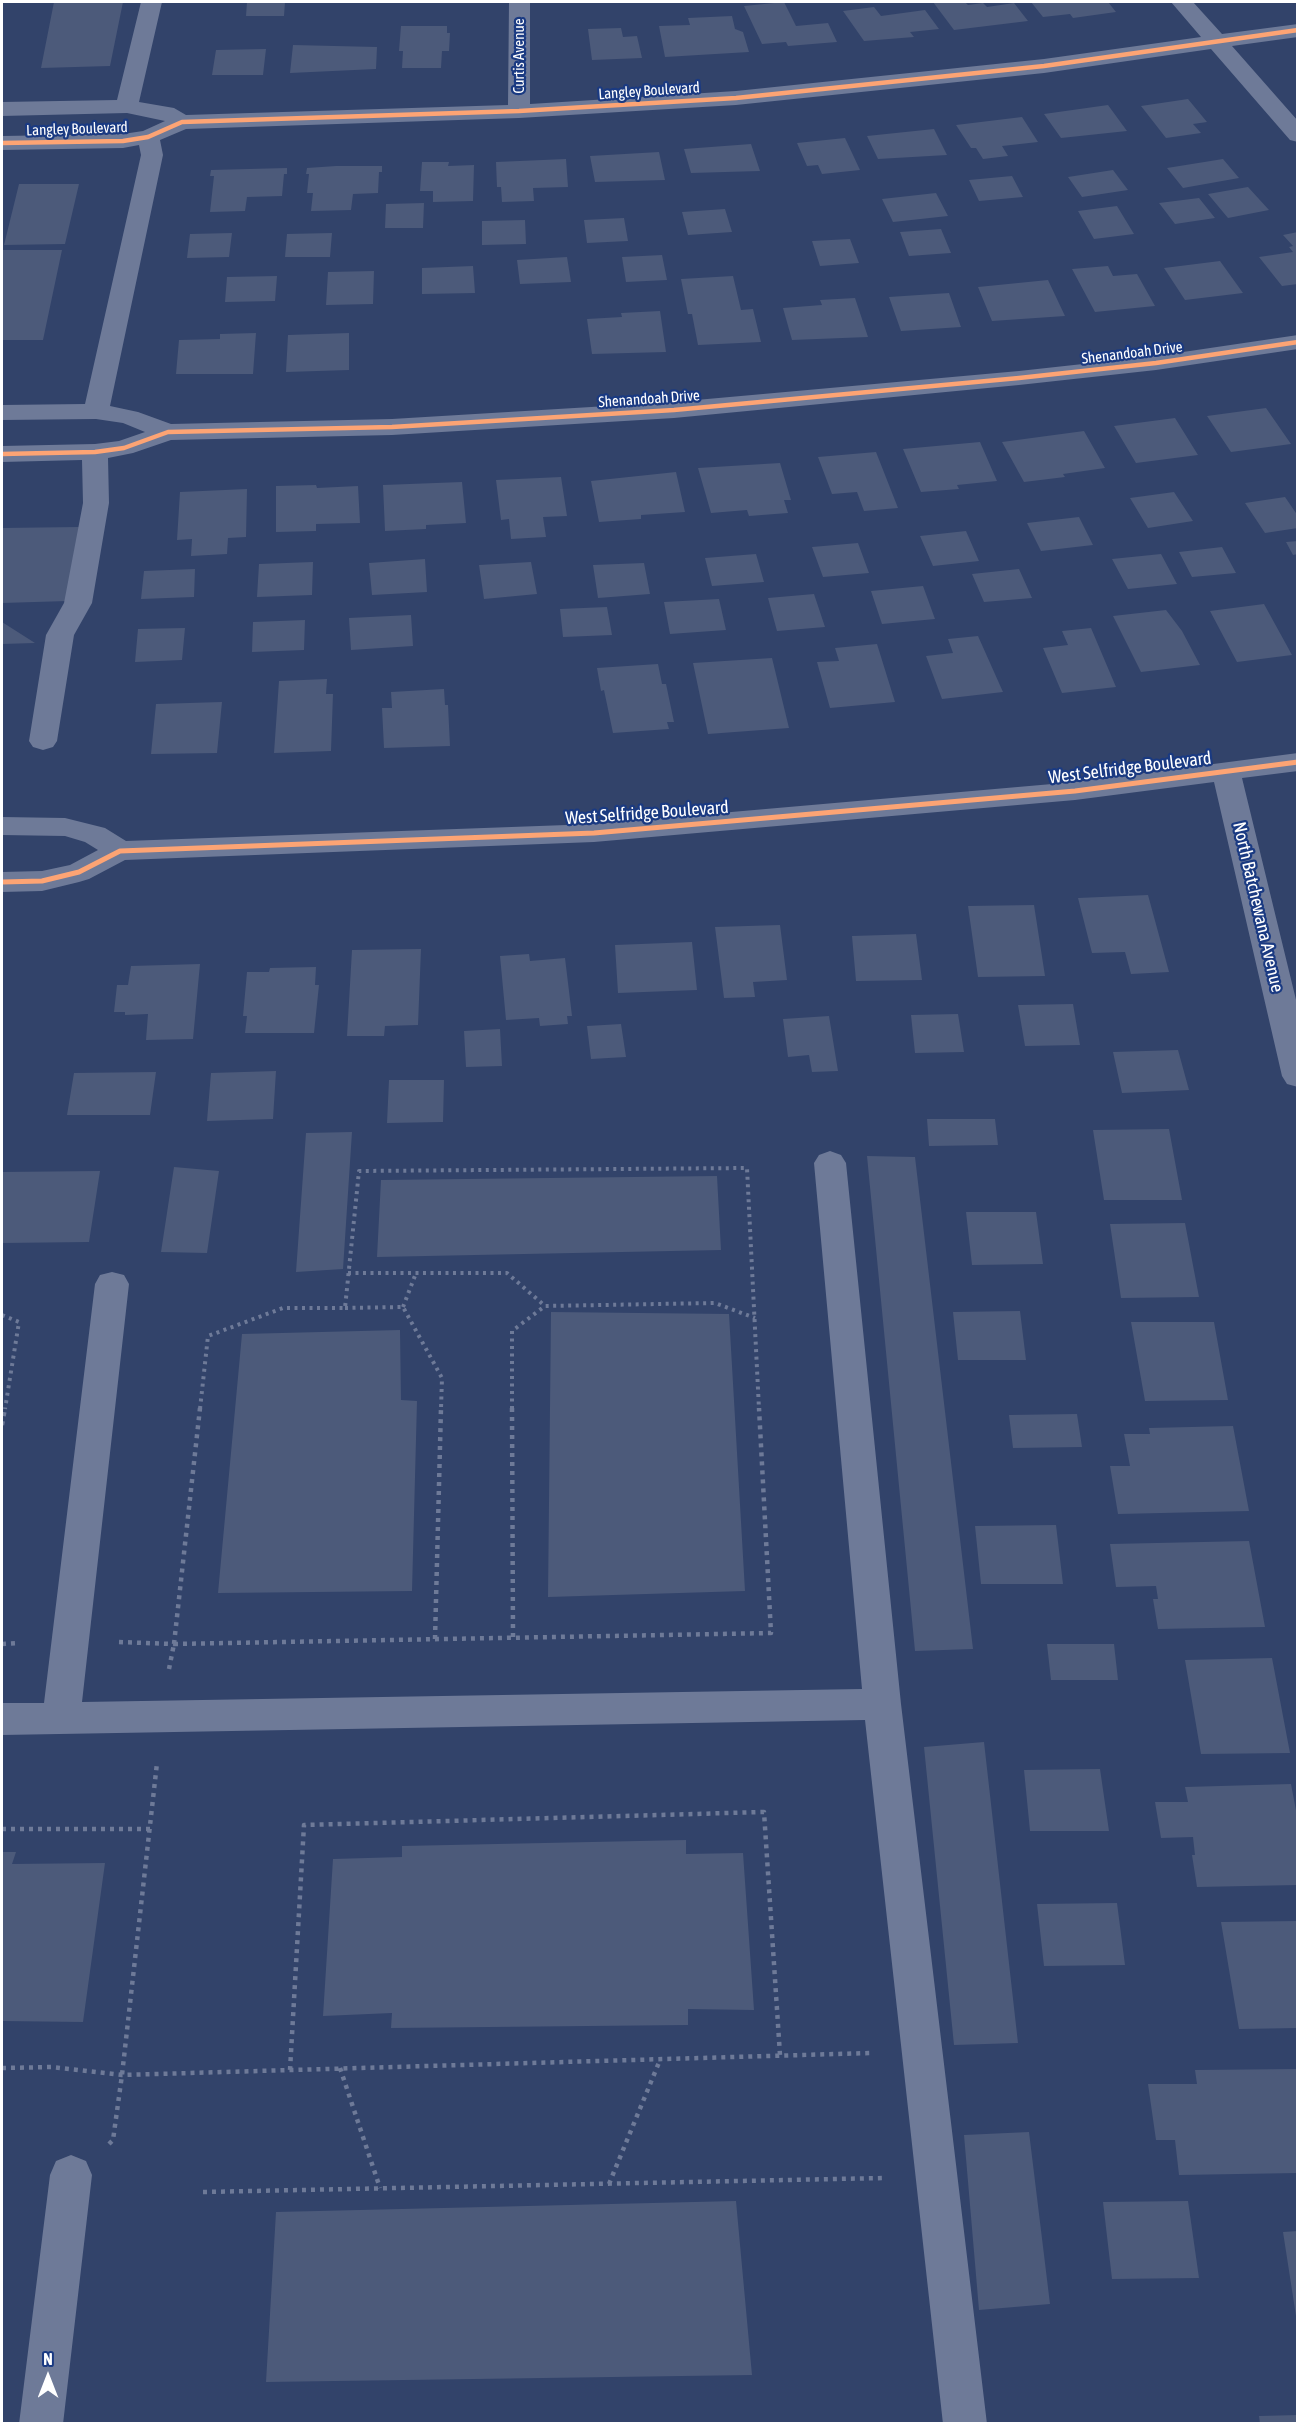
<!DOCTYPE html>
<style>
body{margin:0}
#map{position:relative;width:1299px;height:2425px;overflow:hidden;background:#32436a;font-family:"Asap Condensed",sans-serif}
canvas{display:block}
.frame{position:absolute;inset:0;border:3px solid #fff;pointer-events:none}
.north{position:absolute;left:18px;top:2347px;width:60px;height:60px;-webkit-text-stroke:4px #1a3a82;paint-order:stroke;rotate:0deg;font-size:16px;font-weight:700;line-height:24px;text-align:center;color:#fff}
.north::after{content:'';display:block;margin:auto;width:21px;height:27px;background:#fff;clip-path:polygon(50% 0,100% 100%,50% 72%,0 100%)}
</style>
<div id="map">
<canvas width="1299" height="2425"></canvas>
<div class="frame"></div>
<div class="north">N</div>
</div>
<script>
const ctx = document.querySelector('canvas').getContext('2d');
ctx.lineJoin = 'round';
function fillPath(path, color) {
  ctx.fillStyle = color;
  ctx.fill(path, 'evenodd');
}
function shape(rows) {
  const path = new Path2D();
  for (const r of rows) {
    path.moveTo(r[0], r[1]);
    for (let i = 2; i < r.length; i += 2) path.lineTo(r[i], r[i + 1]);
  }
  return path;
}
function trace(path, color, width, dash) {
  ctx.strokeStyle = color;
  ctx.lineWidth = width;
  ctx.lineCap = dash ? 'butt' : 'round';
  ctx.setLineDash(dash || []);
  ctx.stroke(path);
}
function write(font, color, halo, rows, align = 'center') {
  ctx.font = font + ' "Asap Condensed",sans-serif';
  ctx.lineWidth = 4.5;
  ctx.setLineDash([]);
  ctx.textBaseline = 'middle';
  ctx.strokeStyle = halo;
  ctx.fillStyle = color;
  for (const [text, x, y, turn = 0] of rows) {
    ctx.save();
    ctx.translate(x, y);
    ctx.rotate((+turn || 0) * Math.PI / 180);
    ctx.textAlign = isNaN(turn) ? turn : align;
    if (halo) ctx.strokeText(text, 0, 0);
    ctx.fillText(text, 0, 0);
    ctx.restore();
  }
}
fillPath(shape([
 [54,2,123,2,110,66,41,68],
 [247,2,285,2,284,16,246,16],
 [784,2,796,26,828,23,837,42,788,46,786,42,762,44,744,6],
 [933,2,965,2,968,5,983,3,987,7,1014,3,1028,21,954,30],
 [1031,2,1108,2,1116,12,1073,18,1070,14,1043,17],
 [874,7,881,16,925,10,939,29,910,32,914,37,864,41,843,11],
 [732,16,735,29,743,32,749,52,665,57,659,26,690,25,688,18],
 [401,26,447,26,447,33,450,33,449,51,442,51,441,68,402,68,403,51,399,51],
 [621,28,623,37,637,36,642,58,592,60,588,29],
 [293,45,377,47,376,69,290,73],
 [266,49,263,75,212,75,216,50],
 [1188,99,1207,122,1193,124,1201,133,1166,138,1141,106],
 [1108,105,1127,131,1061,138,1044,114],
 [1022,117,1038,142,1002,146,1008,156,983,159,976,148,971,148,956,125],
 [934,129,947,155,878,159,867,136],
 [845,138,860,170,822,174,818,165,807,166,797,143],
 [751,144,760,171,691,173,684,149],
 [659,152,665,180,595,182,590,156],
 [566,159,568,187,533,188,534,201,502,202,501,187,497,187,496,162],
 [1223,159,1239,178,1183,188,1167,168],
 [422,162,449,162,448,166,474,165,473,201,433,202,433,191,420,191],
 [336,166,382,166,382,172,379,172,378,193,353,194,351,210,311,211,313,193,307,193,309,174,306,174,307,168],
 [287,168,287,174,284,174,282,196,247,197,245,211,210,212,214,176,210,176,211,170],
 [1113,170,1128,190,1082,197,1068,177],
 [1012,176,1023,197,979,201,969,180],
 [19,184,79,184,65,244,4,245],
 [1248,187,1269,210,1228,218,1208,194],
 [936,193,948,216,893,222,882,199],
 [1199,198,1215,218,1175,224,1159,203],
 [424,203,423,228,385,228,386,204],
 [1117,206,1134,234,1094,239,1078,211],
 [725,209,732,232,688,235,682,212],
 [624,218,628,241,587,243,584,220],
 [525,220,526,244,482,245,482,221],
 [941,229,951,253,909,256,900,232],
 [1298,232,1298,284,1282,286,1259,257,1293,252,1289,247,1293,246,1283,235],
 [232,233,229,257,187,258,190,234],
 [332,233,330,257,285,257,287,234],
 [850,239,859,263,820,266,812,241],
 [2,250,62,250,43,340,2,340],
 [662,255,667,280,626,282,622,257],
 [567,257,571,282,520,284,517,260],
 [1220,261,1243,293,1185,300,1164,268],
 [473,266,475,293,422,294,422,268],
 [1108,266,1113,276,1137,274,1155,306,1095,312,1072,269],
 [374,271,373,304,326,305,328,272],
 [277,276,275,301,225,302,227,277],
 [733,276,741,310,753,309,761,342,698,345,692,314,688,314,681,279],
 [1048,280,1065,316,992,321,978,287],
 [949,293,961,327,901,331,889,297],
 [855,298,868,337,792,340,783,308,822,305,820,300],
 [660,311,666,352,592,354,587,319,622,317,621,313],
 [256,333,253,374,176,374,179,340,220,339,220,334],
 [349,333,349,370,286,372,288,335],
 [1266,408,1291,444,1231,452,1207,416],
 [1175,418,1198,455,1136,463,1114,426],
 [1084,431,1105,468,1063,474,1065,477,1024,482,1002,442],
 [980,442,997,481,957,485,959,489,921,492,903,449],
 [876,452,898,508,864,511,857,492,832,494,818,457],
 [780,463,791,500,784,500,788,513,749,516,747,510,711,513,698,468],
 [676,472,685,512,641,515,641,519,599,522,591,481],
 [561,477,567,516,543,517,546,537,511,539,509,519,501,520,496,480],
 [462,482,466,523,426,525,426,529,385,531,383,485],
 [316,485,317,488,358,486,360,523,316,524,316,531,276,532,276,486],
 [247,489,246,537,228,538,227,554,191,556,192,539,177,540,180,492],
 [1174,492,1193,521,1148,528,1130,498],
 [1285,497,1298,516,1298,528,1265,533,1245,503],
 [1079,517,1093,545,1041,551,1027,523],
 [79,527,68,601,2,603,2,528],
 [966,531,979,561,933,566,920,536],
 [1298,541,1298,554,1293,555,1286,542],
 [858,543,869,573,823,577,812,547],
 [1222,547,1236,573,1192,577,1179,552],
 [756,554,764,582,712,586,705,558],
 [1161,554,1177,584,1128,589,1112,559],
 [425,559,427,592,372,595,369,563],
 [313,562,312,595,257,597,259,564],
 [531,562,537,594,484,599,479,565],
 [644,563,650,594,598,598,593,565],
 [195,569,194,597,141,599,144,571],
 [1019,569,1032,598,984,602,972,574],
 [923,586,935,619,882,624,871,591],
 [814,594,825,627,777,631,768,598],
 [719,599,726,630,670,634,664,602],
 [1264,604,1292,655,1237,662,1210,611],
 [607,607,612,635,563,637,560,609],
 [1166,610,1182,631,1200,665,1141,672,1113,616],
 [411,615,413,646,351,650,349,618],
 [305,620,304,650,252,652,253,622],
 [2,622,35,643,2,644],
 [185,628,182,660,135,662,138,629],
 [1091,628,1116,687,1062,693,1043,648,1068,645,1062,631],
 [978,636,1003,692,942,699,926,656,953,653,948,639],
 [877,644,895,702,830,708,817,662,839,661,835,648],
 [772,658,789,728,708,734,693,663],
 [658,664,662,684,666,684,674,722,667,722,669,729,613,733,604,690,601,691,597,668],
 [327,679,326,694,333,694,331,751,274,753,279,681],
 [444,689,445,705,448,705,450,746,384,748,382,708,392,708,391,692],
 [222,702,217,753,151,754,156,704],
 [1148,895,1169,972,1131,974,1125,952,1092,953,1078,898],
 [1034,905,1045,976,978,977,968,906],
 [780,925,787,980,753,982,755,997,724,998,715,927],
 [916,934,922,980,856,981,852,936],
 [692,942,697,990,618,993,615,945],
 [421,949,418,1025,385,1026,384,1036,347,1036,352,950],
 [529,954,530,961,565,958,572,1016,567,1016,568,1024,540,1026,539,1018,506,1020,500,956],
 [200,964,193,1039,146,1040,148,1014,125,1015,125,1012,114,1012,117,985,128,985,131,966],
 [316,967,315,985,319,985,314,1033,245,1033,247,1016,243,1016,247,972,269,972,270,968],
 [1073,1004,1080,1045,1025,1046,1018,1005],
 [958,1014,964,1052,915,1053,911,1015],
 [829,1016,838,1071,812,1072,809,1055,788,1057,783,1019],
 [621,1024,626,1057,591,1059,587,1026],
 [500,1029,502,1066,466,1067,464,1031],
 [1178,1050,1189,1090,1122,1093,1113,1052],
 [276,1071,273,1119,207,1121,211,1073],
 [156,1072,150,1115,67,1115,74,1073],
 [389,1080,444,1080,443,1122,387,1123],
 [927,1119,995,1119,998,1145,929,1146],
 [1169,1129,1182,1200,1104,1200,1093,1130],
 [352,1132,343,1269,296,1272,306,1133],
 [867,1156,915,1157,973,1649,915,1651],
 [174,1167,219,1171,207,1253,161,1252],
 [100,1171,89,1242,2,1243,2,1172],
 [717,1176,721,1250,377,1257,381,1180],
 [966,1212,1036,1212,1043,1264,972,1265],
 [1185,1223,1199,1297,1121,1298,1110,1224],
 [1020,1311,1026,1360,958,1360,953,1312],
 [551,1312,729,1314,745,1591,548,1597],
 [1131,1322,1214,1322,1228,1400,1145,1401],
 [400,1330,401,1400,417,1401,412,1591,218,1593,242,1334],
 [1077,1414,1082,1447,1013,1448,1009,1415],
 [1233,1426,1249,1511,1118,1514,1110,1466,1130,1466,1124,1434,1150,1434,1149,1428],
 [1056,1525,1063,1584,981,1584,975,1526],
 [1249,1541,1265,1627,1158,1629,1153,1599,1158,1599,1156,1586,1116,1587,1110,1544],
 [1047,1644,1114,1644,1118,1680,1051,1680],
 [1272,1658,1290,1753,1201,1754,1185,1660],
 [984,1742,1018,2043,954,2045,924,1747],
 [1100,1769,1109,1831,1030,1831,1024,1770],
 [1291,1784,1298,1821,1298,1885,1197,1887,1192,1855,1195,1855,1193,1837,1161,1838,1155,1802,1188,1802,1185,1787],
 [686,1840,686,1854,743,1853,754,2010,688,2009,688,2025,391,2028,392,2013,323,2016,333,1859,402,1857,402,1846],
 [2,1852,16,1852,12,1864,105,1863,83,2022,2,2021],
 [1117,1903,1125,1965,1044,1966,1037,1904],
 [1298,1921,1298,2028,1239,2029,1221,1922],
 [1298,2069,1298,2173,1179,2175,1175,2140,1156,2140,1148,2084,1197,2084,1195,2070],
 [1029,2132,1050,2304,979,2310,964,2135],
 [736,2201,752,2375,266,2382,276,2212],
 [1188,2201,1199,2278,1112,2279,1103,2202],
 [1298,2231,1298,2316,1296,2316,1283,2232],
 [1298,2415,1298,2424,1260,2424,1259,2416]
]), '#4c5a7a');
trace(shape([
 [348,1273,507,1273,545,1306,715,1303,755,1318],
 [403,1307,416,1273],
 [345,1308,403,1307,442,1378,441,1409],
 [2,1315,19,1322,5,1409],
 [200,1409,208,1336,283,1308,345,1308,359,1171,747,1168,759,1409],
 [512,1409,512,1331,545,1306]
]), '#6e7a98', 4, [3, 4.5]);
trace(shape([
 [512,1408,513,1637],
 [2,1425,5,1408],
 [435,1639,441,1408],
 [119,1642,174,1644],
 [2,1644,19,1643],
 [174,1644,200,1408],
 [174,1644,771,1633,759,1408],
 [169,1669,174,1644],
 [2,1829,150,1829],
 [2,2068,52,2067,122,2075,870,2053],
 [340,2068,380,2188],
 [290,2070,304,1825,764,1812,780,2055],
 [109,2144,113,2140,122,2075,157,1763],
 [609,2184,660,2060],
 [203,2192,884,2178]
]), '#6e7a98', 4.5, [4, 5]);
fillPath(shape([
 [141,2,162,2,139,102,174,108,186,115,508,105,509,2,530,2,530,104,736,91,1044,59,1201,37,1171,2,1193,2,1222,34,1298,24,1298,37,1232,46,1298,121,1298,142,1290,140,1211,49,1044,73,736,105,519,118,186,129,160,140,163,155,110,406,138,412,171,424,392,419,674,402,1019,371,1156,356,1298,335,1298,349,1156,370,1019,385,674,418,392,435,171,440,133,453,108,458,109,503,92,603,74,635,57,741,53,747,43,750,33,747,29,741,46,635,64,603,83,503,82,460,2,462,2,446,95,444,119,441,145,432,123,423,96,419,2,420,2,405,85,404,141,155,139,145,123,148,2,150,2,136,123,134,143,131,165,121,127,113,2,116,2,102,117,100,141,2],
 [1298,753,1298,771,1242,778,1298,1008,1298,1087,1287,1084,1282,1076,1214,782,1075,800,594,842,125,860,89,879,79,882,42,891,2,892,2,872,42,871,70,865,98,850,85,842,65,836,2,835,2,817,65,818,105,828,126,841,594,824,1075,782,1298,753],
 [830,1151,841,1155,846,1163,901,1704,987,2424,943,2424,865,1720,2,1735,2,1703,44,1703,95,1284,100,1275,112,1272,124,1275,129,1284,82,1702,862,1689,814,1163,819,1155,830,1151],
 [71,2155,86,2161,92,2175,63,2424,19,2424,50,2175,56,2161,71,2155]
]), '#6e7a98');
trace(shape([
 [2,143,123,141,148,137,182,122,519,111,736,98,1044,66,1298,30],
 [2,454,95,452,124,448,168,432,392,427,674,410,1019,378,1156,363,1298,342]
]), '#fda474', 4.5);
trace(shape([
 [2,882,42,881,79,872,120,851,594,833,1075,791,1298,762]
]), '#fda474', 5);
write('15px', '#fff', '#1a3a82', [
 ["Curtis Avenue",519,56,-90],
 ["Langley Boulevard",649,91,-4],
 ["Langley Boulevard",77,129,-2],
 ["Shenandoah Drive",1132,353,-7],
 ["Shenandoah Drive",649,399,-4]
]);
write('18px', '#fff', '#1a3a82', [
 ["West Selfridge Boulevard",1130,768,-7],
 ["West Selfridge Boulevard",647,813,-4],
 ["North Batchewana Avenue",1258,907,77]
]);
</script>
